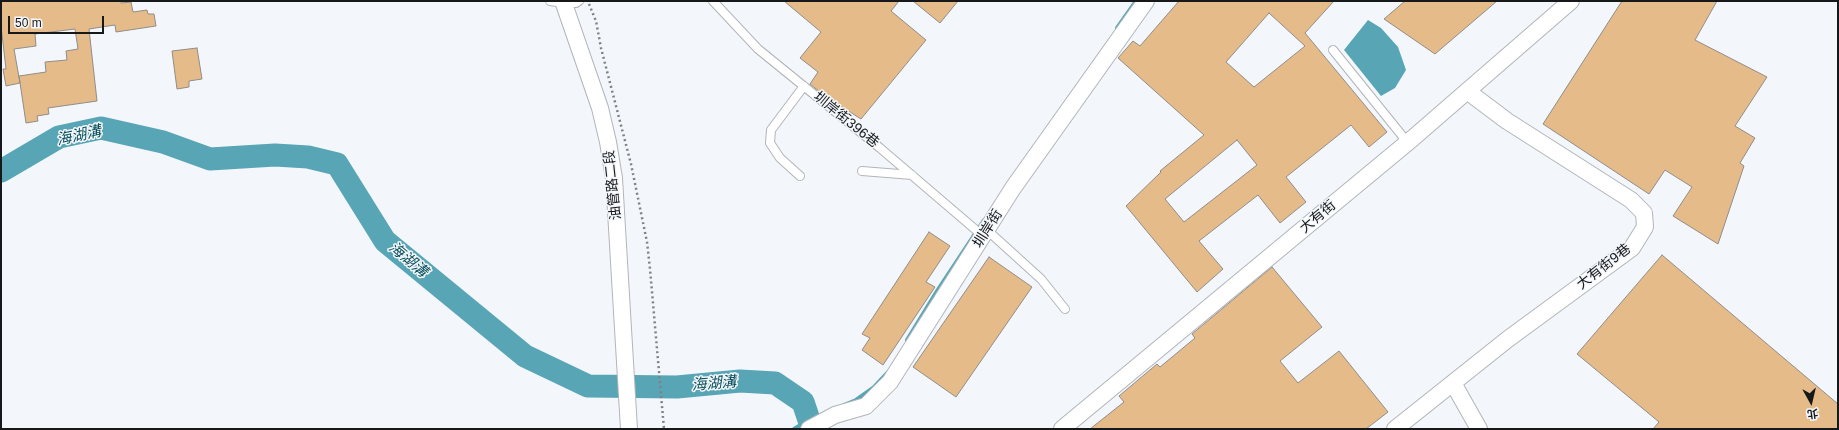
<!DOCTYPE html>
<meta charset="utf-8">
<style>
body{margin:0}
#map{position:relative;width:1839px;height:430px;overflow:hidden;background:#f3f7fb;font-family:Arial,"Noto Sans TC",sans-serif}
canvas{display:block}
.frame{position:absolute;inset:0;border:2px solid #171819;pointer-events:none}
.north{position:absolute;left:1791px;top:382px;width:40px;height:40px;-webkit-text-stroke:3px #f3f7fb;paint-order:stroke;rotate:172deg;font-size:11px;font-weight:700;line-height:16px;text-align:center;color:#171819}
.north::after{content:'';display:block;margin:auto;width:14px;height:18px;background:#171819;clip-path:polygon(50% 0,100% 100%,50% 72%,0 100%)}
.scale{position:absolute;left:8px;top:16px;width:96px;height:18px;box-sizing:border-box;border:2px solid #171819;border-top:0;padding-left:5px;font-size:12px;line-height:14px;white-space:nowrap;color:#171819;-webkit-text-stroke:3px #f3f7fb;paint-order:stroke}
</style>
<div id="map">
<canvas width="1839" height="430"></canvas>
<div class="frame"></div>
<div class="north">北</div>
<div class="scale">50 m</div>
</div>
<script>
const ctx = document.querySelector('canvas').getContext('2d');
ctx.lineJoin = 'round';
function fillPath(path, color) {
  ctx.fillStyle = color;
  ctx.fill(path, 'evenodd');
}
function shape(rows) {
  const path = new Path2D();
  for (const r of rows) {
    path.moveTo(r[0], r[1]);
    for (let i = 2; i < r.length; i += 2) path.lineTo(r[i], r[i + 1]);
  }
  return path;
}
function trace(path, color, width, dash) {
  ctx.strokeStyle = color;
  ctx.lineWidth = width;
  ctx.lineCap = dash ? 'butt' : 'round';
  ctx.setLineDash(dash || []);
  ctx.stroke(path);
}
function write(font, color, halo, rows, align = 'center') {
  ctx.font = font + ' Arial,"Noto Sans TC",sans-serif';
  ctx.lineWidth = 3;
  ctx.setLineDash([]);
  ctx.textBaseline = 'middle';
  ctx.strokeStyle = halo;
  ctx.fillStyle = color;
  for (const [text, x, y, turn = 0] of rows) {
    ctx.save();
    ctx.translate(x, y);
    ctx.rotate((+turn || 0) * Math.PI / 180);
    ctx.textAlign = isNaN(turn) ? turn : align;
    if (halo) ctx.strokeText(text, 0, 0);
    ctx.fillText(text, 0, 0);
    ctx.restore();
  }
}
fillPath(shape([
 [1368,20,1381,28,1398,47,1406,70,1395,88,1381,96,1344,50]
]), '#58a5b5');
trace(shape([
 [1117,28,1136,1],
 [907,340,937,291,984,220],
 [844,405,856,400,873,388,888,372],
 [794,429,807,421]
]), '#58a5b5', 4);
trace(shape([
 [1,171,59,137,101,128,163,142,210,159,275,155,308,157,337,164,385,241,525,356,588,386,677,387,740,381,775,383,803,402,812,429]
]), '#58a5b5', 23);
const building = shape([
 [1,1,121,1,121,3,131,2,133,12,147,10,148,14,154,14,156,26,116,32,115,25,89,29,97,101,48,108,49,114,37,116,38,121,26,123,19,76,46,72,45,62,67,60,66,51,78,49,75,29,35,34,36,46,14,49,20,83,6,86,3,69,6,69,1,26,1,1],
 [784,1,899,1,891,11,926,40,861,119,826,97,810,84,818,72,800,58,821,32,784,1],
 [913,1,958,1,940,23,913,1],
 [1179,1,1334,1,1305,33,1387,132,1369,147,1351,125,1286,177,1306,202,1280,223,1258,195,1199,241,1223,269,1197,292,1126,206,1161,172,1160,171,1204,135,1118,58,1133,41,1140,46,1179,1],
 [1269,13,1305,46,1254,87,1226,62,1269,13],
 [1237,140,1257,165,1184,222,1165,199,1237,140],
 [1405,1,1497,1,1435,54,1384,19,1405,1],
 [1622,1,1717,1,1695,40,1767,77,1735,126,1755,138,1740,163,1744,166,1718,244,1673,216,1692,187,1665,170,1649,194,1543,124,1622,1],
 [197,48,202,79,189,81,189,87,177,89,172,51,197,48],
 [929,232,950,246,926,282,935,287,883,365,862,350,870,338,862,334,929,232],
 [1662,255,1838,404,1838,429,1653,429,1659,422,1577,354,1662,255],
 [989,257,1032,287,956,397,913,367,989,257],
 [1272,267,1322,327,1280,361,1298,383,1339,351,1388,412,1366,429,1090,429,1124,402,1119,396,1157,364,1160,367,1195,338,1192,334,1272,267]
]);
fillPath(building, '#e5bb8a');
trace(building, '#908c89', 1);
const lane = shape([
 [550,1,564,3,576,3,579,1],
 [713,1,758,49,880,148,983,236],
 [1333,50,1408,143],
 [862,171,912,175],
 [800,176,780,158,770,143,771,130,804,86],
 [987,230,1041,279,1065,309]
]);
const street = shape([
 [563,1,600,108,608,142,614,178,629,429],
 [1453,383,1479,429],
 [809,429,835,415,866,406,890,382,1013,188,1146,1],
 [1062,429,1413,138,1571,1],
 [1395,429,1508,339,1632,248,1645,227,1644,213,1631,200,1507,121,1467,91]
]);
trace(lane, '#b1b5b9', 10);
trace(street, '#b1b5b9', 18);
trace(shape([
 [589,4,596,21,601,48,631,164,647,242,650,269,664,429]
]), '#7f8184', 2.5, [2, 3]);
trace(lane, '#fff', 8);
trace(street, '#fff', 16);
write('14px', '#171819', '#f3f7fb', [
 ["圳岸街396巷",846,120,39],
 ["油管路二段",613,185,-96],
 ["大有街",1318,217,-40],
 ["圳岸街",988,229,-58],
 ["大有街9巷",1604,267,-38]
]);
write('italic 15px', '#09505c', '#f3f7fb', [
 ["海湖溝",79,136,-12],
 ["海湖溝",408,260,40],
 ["海湖溝",714,384,-5]
]);
</script>
